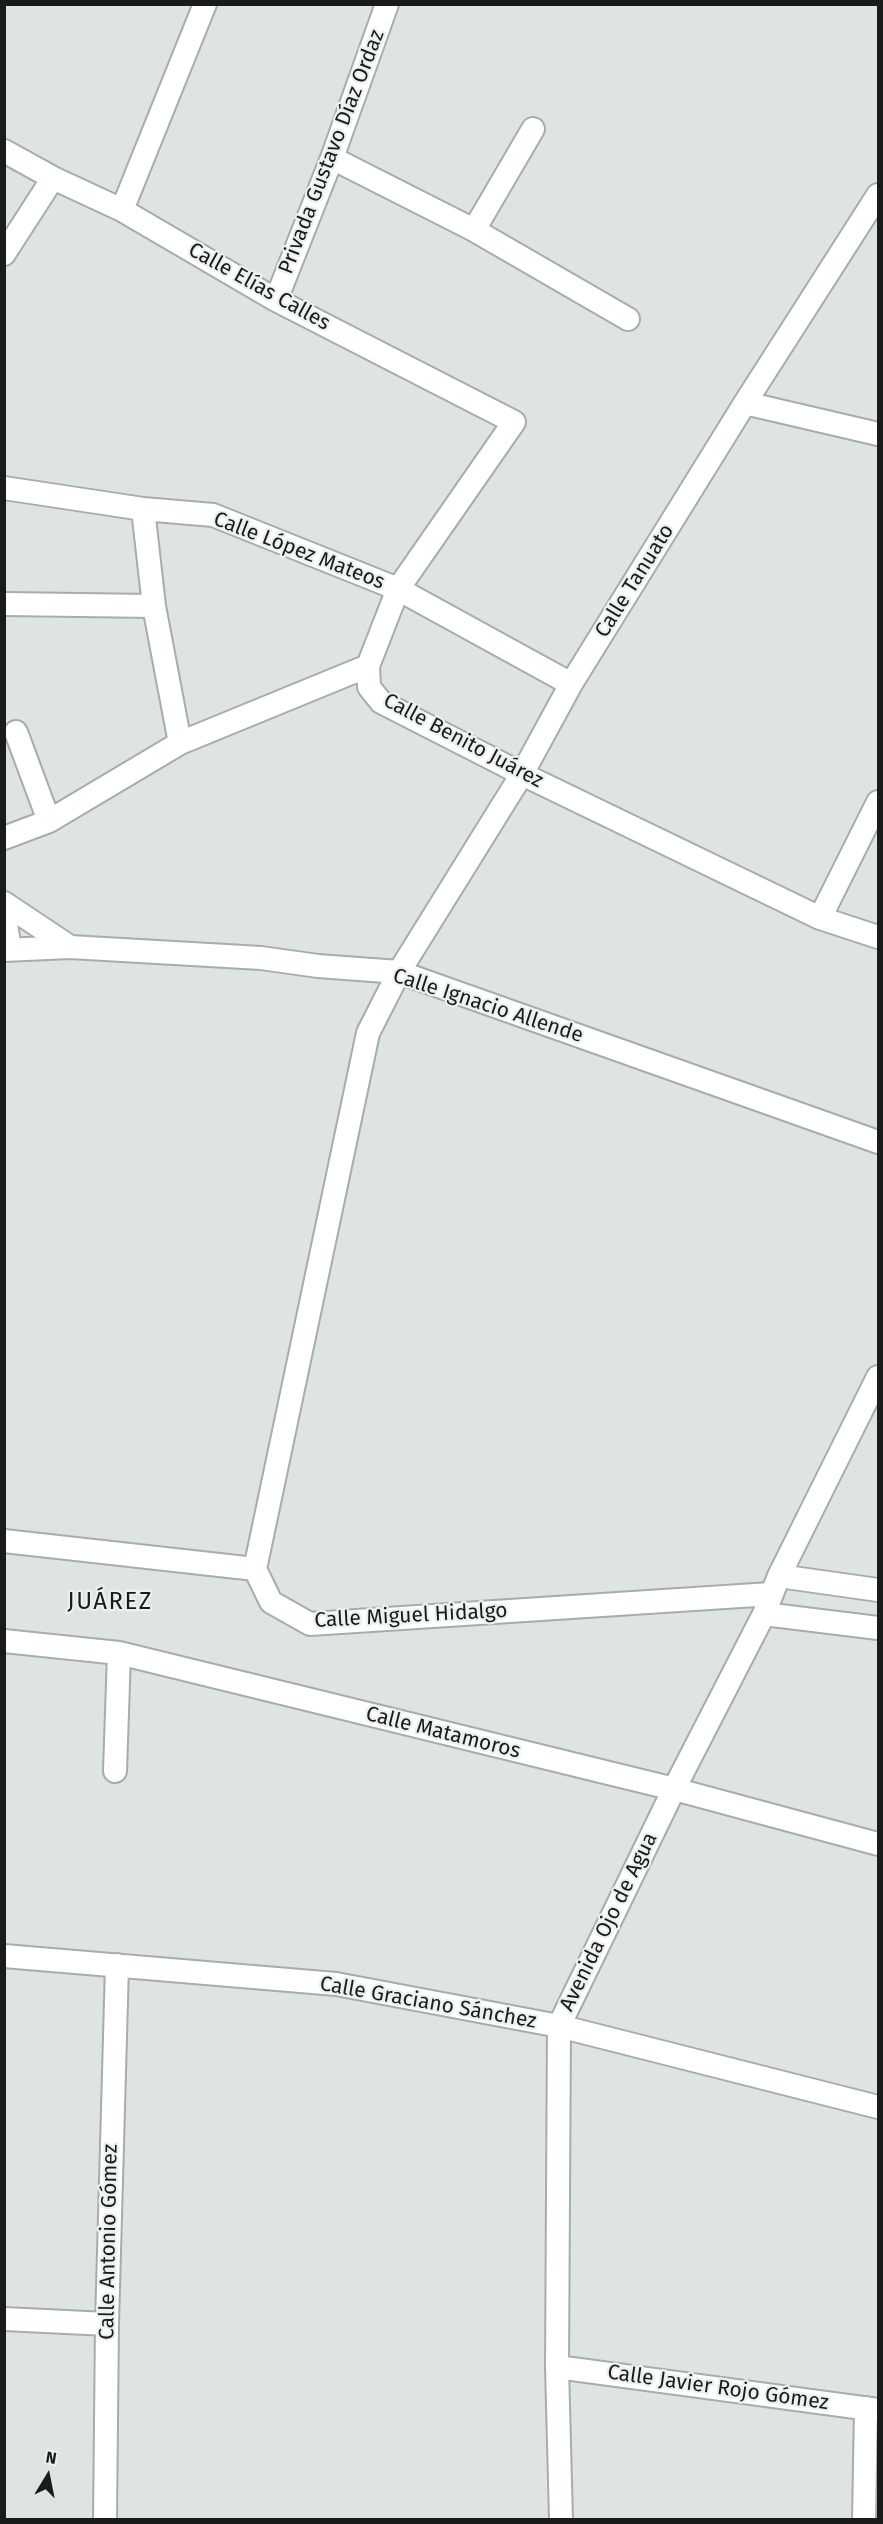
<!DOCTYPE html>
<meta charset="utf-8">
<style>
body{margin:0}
#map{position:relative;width:883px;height:2524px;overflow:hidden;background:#dee3e4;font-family:"Fira Sans",sans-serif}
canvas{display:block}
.frame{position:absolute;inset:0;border:6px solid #1a1c1c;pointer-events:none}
.north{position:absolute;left:18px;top:2446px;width:60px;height:60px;-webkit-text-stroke:4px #ebf1f1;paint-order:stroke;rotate:10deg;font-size:16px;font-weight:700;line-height:24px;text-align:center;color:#1a1c1c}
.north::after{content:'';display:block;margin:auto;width:21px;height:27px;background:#1a1c1c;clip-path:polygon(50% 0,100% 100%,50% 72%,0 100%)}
</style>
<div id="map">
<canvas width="883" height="2524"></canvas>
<div class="frame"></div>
<div class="north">N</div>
</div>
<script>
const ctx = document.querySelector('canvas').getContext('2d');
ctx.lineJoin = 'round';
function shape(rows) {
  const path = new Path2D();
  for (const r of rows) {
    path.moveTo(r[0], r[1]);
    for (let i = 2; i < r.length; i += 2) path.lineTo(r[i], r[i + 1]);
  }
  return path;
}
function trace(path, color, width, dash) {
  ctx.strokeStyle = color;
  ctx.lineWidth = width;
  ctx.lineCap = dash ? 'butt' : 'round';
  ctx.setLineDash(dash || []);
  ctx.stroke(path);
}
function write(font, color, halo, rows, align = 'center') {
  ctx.font = font + ' "Fira Sans",sans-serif';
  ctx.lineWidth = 4.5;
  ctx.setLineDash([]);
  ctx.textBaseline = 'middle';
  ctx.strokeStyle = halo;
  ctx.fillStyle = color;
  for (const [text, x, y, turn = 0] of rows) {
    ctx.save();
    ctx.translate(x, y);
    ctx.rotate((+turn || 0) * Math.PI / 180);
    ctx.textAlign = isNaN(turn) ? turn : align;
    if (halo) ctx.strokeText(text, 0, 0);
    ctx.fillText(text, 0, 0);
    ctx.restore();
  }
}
const minor = shape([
 [4,151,53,178,122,210,276,300,514,422,398,589,368,666,369,687,381,702,522,774,820,918,878,937],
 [332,158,474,230,628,319],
 [122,210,205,4],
 [474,230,533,129],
 [4,254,53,178],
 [276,300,332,158,387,4],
 [745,403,878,434],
 [4,488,143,509,213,515,398,589,571,684],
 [143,509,154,606,180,743],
 [4,604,154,606],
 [16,732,49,821],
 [4,838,49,821,180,743,368,666],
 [4,903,70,947],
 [4,912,10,949],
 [820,918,878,802],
 [4,950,70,947,261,958,318,966,399,972,878,1142],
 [4,1541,255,1569,271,1602,310,1624,771,1594],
 [255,1569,368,1033,399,972,522,774,571,684,745,403,878,195],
 [779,1576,878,1590],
 [764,1614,878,1628],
 [4,1641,119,1653,674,1789,878,1844],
 [115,1771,119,1653],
 [4,1956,336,1984,559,2026,878,2107],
 [4,2319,107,2324],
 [557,2367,878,2410],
 [105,2520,107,2324,117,1965],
 [561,2520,557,2367,559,2026,674,1789,764,1614,779,1576,878,1377],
 [864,2520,866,2408]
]);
trace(minor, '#a7acad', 26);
trace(minor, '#fff', 22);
write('21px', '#1a1c1c', '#ebf1f1', [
 ["Privada Gustavo Díaz Ordaz",332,152,-69],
 ["Calle Elías Calles",259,287,29],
 ["Calle López Mateos",299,551,21],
 ["Calle Tanuato",635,581,-58],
 ["Calle Benito Juárez",463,741,28],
 ["Calle Ignacio Allende",488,1006,18],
 ["Calle Miguel Hidalgo",411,1616,-3],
 ["Calle Matamoros",443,1733,14],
 ["Avenida Ojo de Agua",609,1922,-64],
 ["Calle Graciano Sánchez",428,2003,10],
 ["Calle Antonio Gómez",109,2242,-89],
 ["Calle Javier Rojo Gómez",718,2388,8]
]);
ctx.letterSpacing = '1.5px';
write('24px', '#1a1c1c', '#ebf1f1', [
 ["JUÁREZ",110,1602]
]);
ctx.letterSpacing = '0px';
</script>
